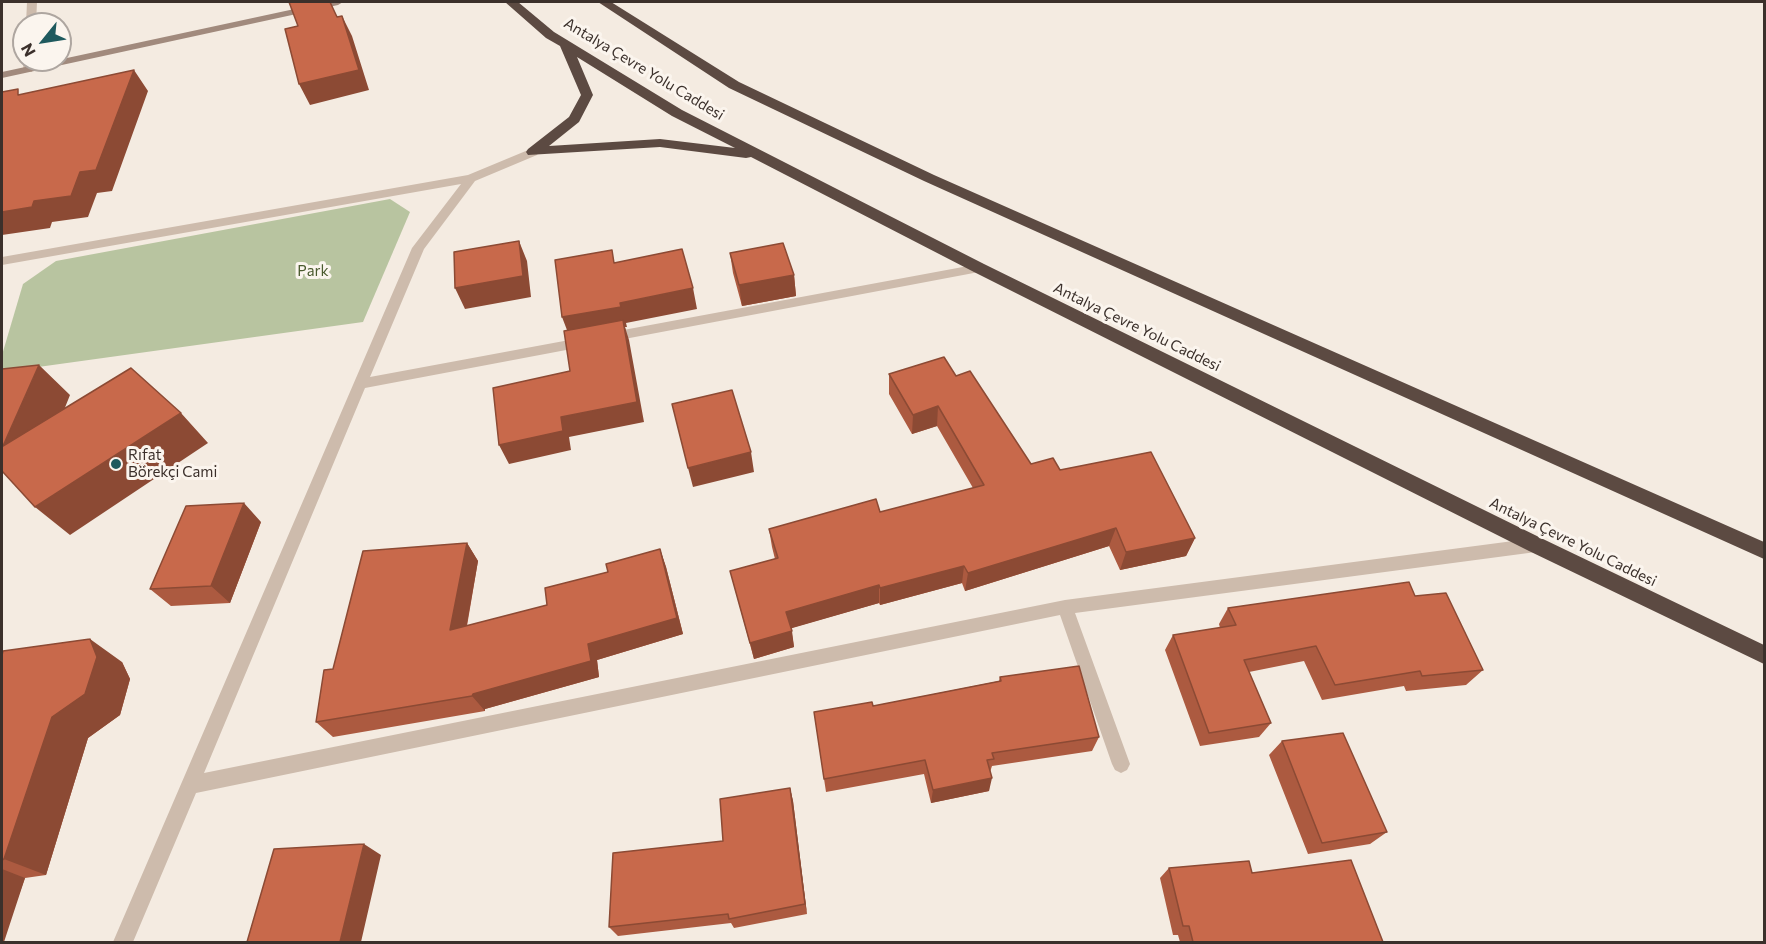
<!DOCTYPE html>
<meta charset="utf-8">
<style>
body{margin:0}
#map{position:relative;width:1766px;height:944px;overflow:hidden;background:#f4ebe1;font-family:Commissioner,sans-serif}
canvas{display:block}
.frame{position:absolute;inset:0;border:3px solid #3b302b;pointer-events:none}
.north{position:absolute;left:12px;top:12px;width:60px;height:60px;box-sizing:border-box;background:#fbf5ee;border:2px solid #aea6a0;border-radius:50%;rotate:240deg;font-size:16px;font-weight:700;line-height:24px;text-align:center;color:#3b302b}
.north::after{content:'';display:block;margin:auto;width:21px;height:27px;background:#1f5a5e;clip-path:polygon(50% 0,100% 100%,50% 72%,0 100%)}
</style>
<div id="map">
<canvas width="1766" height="944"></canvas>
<div class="frame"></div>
<div class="north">N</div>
</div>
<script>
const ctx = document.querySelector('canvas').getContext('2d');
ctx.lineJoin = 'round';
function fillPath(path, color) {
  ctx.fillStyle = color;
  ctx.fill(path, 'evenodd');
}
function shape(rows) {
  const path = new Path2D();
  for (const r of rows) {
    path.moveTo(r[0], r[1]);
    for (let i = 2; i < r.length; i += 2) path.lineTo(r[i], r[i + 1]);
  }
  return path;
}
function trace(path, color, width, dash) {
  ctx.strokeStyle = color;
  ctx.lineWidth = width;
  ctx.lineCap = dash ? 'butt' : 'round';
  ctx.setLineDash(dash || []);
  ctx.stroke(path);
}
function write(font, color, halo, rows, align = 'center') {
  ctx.font = font + ' Commissioner,sans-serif';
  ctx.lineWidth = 6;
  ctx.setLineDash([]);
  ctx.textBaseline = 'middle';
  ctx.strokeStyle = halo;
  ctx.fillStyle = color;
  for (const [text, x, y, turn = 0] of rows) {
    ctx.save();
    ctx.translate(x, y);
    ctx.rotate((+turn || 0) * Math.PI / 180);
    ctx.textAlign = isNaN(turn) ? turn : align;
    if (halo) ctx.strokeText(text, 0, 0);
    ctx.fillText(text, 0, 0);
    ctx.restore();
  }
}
fillPath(shape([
 [390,199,410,212,363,322,2,372,2,355,23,284,56,261]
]), '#b8c4a0');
fillPath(shape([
 [27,2,37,2,36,24,26,24,27,2],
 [24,58,33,60,32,72,23,70,24,58],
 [533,148,539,152,537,155,475,181,424,249,370,377,979,264,985,268,979,272,365,388,204,773,1065,600,1536,538,1542,540,1544,545,1542,550,1536,552,1075,613,1130,764,1127,770,1121,773,1115,770,1112,764,1060,615,196,793,133,942,113,942,412,248,461,184,2,265,2,257,468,175,533,148]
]), '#cdbbac');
fillPath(shape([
 [327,2,343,2,338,5,2,78,2,72,327,2]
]), '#a18a7d');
fillPath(shape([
 [505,2,518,2,554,32,682,110,984,264,1543,539,1764,645,1764,664,1529,551,974,272,751,157,746,158,660,147,528,155,526,152,528,149,569,117,581,95,560,46,546,38,505,2],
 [577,57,672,116,735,148,660,139,549,146,579,122,593,95,577,57],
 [598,2,611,2,739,82,934,175,1764,542,1764,559,924,181,729,88,598,2]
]), '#5c4a42');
fillPath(shape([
 [730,253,794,275,796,296,742,306,733,273],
 [889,374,956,376,1031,464,1060,470,1195,538,1186,556,1120,570,1109,546,965,591,962,583,880,605,879,603,791,628,794,647,754,659,730,571,775,559,772,547,769,529,880,512,973,488,937,426,912,434,889,394],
 [261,522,230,603,171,606,150,589],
 [467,543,478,561,467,626,547,605,608,572,660,549,666,567,683,634,597,660,599,677,485,709,485,711,333,737,316,722],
 [1415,596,1483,670,1466,685,1406,691,1404,686,1322,700,1304,661,1249,672,1271,723,1259,737,1200,746,1165,650,1173,635,1220,628,1219,624,1228,608],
 [2,655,122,662,130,679,120,715,88,738,46,875,25,878,2,942],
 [1000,677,1099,737,1092,751,992,766,990,772,989,791,931,803,924,774,826,792,814,712,873,706,999,681],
 [1282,741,1387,832,1370,844,1308,854,1269,755],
 [790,788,793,801,807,914,734,928,731,923,618,936,609,927,723,841],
 [1169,868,1252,873,1383,942,1180,942,1178,935,1173,935,1160,878]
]), '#ac5a40');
fillPath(shape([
 [342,16,352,36,369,90,310,105,299,84],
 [134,70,148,91,112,191,97,193,88,217,52,222,50,228,2,235,2,212,34,201],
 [519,241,527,261,531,297,465,309,455,288],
 [794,275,796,296,742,306,739,285],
 [693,288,697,309,626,323,627,327,625,327,629,340,644,422,569,437,571,450,509,464,499,445,561,417,637,402,570,338,562,317,620,303],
 [39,365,70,395,38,475,3,446],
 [938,406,937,426,912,434,913,415],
 [181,413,208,443,70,535,35,507],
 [751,452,754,472,693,487,688,468],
 [244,503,261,522,230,603,211,586],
 [1116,528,1109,546,965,591,968,573],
 [1195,538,1186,556,1120,570,1126,552],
 [467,543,478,561,463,646,450,630],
 [660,549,666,567,683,634,597,660,599,677,485,709,485,711,472,696,473,694,588,644],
 [964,566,962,583,880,605,880,588],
 [879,585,879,603,789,629,786,612],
 [792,631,794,647,754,659,750,643],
 [90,639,122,662,130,679,120,715,88,738,46,875,4,859,52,717],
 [992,778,989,791,931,803,933,790],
 [790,788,793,801,807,914,805,904],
 [364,844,381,855,361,942,340,942],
 [2,869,25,878,4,942,2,942]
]), '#8c4a34');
const building = shape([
 [289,2,330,2,337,17,342,16,359,70,299,84,285,29,298,26,289,2],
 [134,70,96,170,80,172,71,196,34,201,32,207,2,212,2,92,18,89,18,95,134,70],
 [519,241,523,276,455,288,454,252,519,241],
 [783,243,794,275,739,285,730,253,783,243],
 [682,249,693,288,620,303,621,307,562,317,555,260,612,250,614,263,682,249],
 [623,320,637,402,561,417,563,431,499,445,493,388,570,371,564,331,623,320],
 [944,357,956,376,970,371,1031,464,1053,458,1060,470,1151,452,1195,538,1126,552,1116,528,968,573,964,566,880,588,879,585,786,612,792,631,750,643,730,571,778,558,769,529,876,499,880,512,984,485,938,406,913,415,889,374,944,357],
 [39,365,3,446,131,368,181,413,35,507,2,471,2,369,39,365],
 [732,390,751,452,688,468,672,404,732,390],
 [244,503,211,586,150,589,186,506,244,503],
 [467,543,450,630,547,605,545,588,608,572,606,564,660,549,677,618,588,644,591,661,473,694,472,696,316,722,324,670,333,669,363,551,467,543],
 [1409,582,1415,596,1446,593,1483,670,1422,676,1420,671,1335,685,1316,646,1244,660,1271,723,1209,733,1173,635,1236,625,1228,608,1409,582],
 [90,639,97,657,85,694,52,717,4,859,2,860,2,655,3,651,90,639],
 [1079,666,1099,737,992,753,994,759,987,760,992,778,933,790,925,760,824,779,814,712,872,702,873,706,1001,681,1000,677,1079,666],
 [1343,733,1387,832,1322,843,1282,741,1343,733],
 [790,788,805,904,729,919,728,914,609,927,613,853,723,841,720,799,790,788],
 [364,844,340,942,247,942,274,849,364,844],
 [1351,860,1383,942,1193,942,1189,926,1183,926,1169,868,1249,861,1252,873,1351,860]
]);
fillPath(building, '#c8694b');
trace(building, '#8c4a34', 1.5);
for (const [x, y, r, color] of [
 [116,464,6,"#1f5a5e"]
]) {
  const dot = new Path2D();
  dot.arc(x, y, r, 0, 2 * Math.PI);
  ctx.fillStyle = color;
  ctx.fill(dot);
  trace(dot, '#fbf5ee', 2);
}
write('15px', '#3b302b', '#fbf5ee', [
 ["Antalya Çevre Yolu Caddesi",644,69,31],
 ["Antalya Çevre Yolu Caddesi",1137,327,26],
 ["Antalya Çevre Yolu Caddesi",1573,542,26]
]);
write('15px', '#4a5a2e', '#fbf5ee', [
 ["Park",313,271]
]);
write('15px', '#3b302b', '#fbf5ee', [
 ["Rıfat",128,455],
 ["Börekçi Cami",128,472]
], 'left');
</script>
